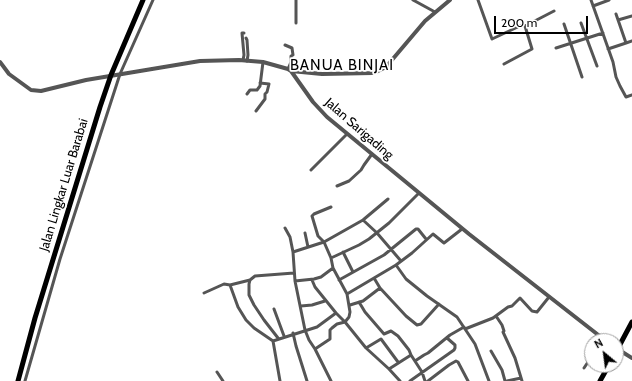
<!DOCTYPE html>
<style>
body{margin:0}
#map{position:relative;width:632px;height:381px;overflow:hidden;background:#fff;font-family:Cabin,sans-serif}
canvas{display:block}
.north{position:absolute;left:584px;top:333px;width:40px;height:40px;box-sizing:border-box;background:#fff;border:1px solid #999;border-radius:50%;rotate:331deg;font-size:11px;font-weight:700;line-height:16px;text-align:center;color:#000}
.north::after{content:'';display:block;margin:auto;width:14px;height:18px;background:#000;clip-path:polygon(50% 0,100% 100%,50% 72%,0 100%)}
.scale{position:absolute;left:494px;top:16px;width:94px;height:18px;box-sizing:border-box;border:2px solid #000;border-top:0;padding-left:5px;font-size:12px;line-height:14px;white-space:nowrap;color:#000;-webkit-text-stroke:3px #fff;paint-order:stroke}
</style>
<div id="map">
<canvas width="632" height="381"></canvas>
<div class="north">N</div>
<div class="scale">200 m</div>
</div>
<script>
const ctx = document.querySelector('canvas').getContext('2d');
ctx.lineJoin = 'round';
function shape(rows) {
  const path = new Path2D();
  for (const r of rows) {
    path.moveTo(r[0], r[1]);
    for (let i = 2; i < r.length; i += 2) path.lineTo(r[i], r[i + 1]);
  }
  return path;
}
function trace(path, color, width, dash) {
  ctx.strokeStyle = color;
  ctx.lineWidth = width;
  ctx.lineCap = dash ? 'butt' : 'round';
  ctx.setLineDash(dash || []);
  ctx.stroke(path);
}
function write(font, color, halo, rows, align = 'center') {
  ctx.font = font + ' Cabin,sans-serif';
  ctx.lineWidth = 3.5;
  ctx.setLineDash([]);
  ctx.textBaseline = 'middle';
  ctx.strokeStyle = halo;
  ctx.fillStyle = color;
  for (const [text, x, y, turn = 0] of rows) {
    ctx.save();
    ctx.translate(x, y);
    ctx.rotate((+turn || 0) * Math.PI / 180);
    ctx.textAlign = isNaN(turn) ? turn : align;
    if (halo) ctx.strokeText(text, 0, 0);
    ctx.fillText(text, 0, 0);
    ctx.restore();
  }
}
trace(shape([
 [296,0,296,23],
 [413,0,435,12],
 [478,0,492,39,522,25,525,26,532,49,504,64],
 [591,0,613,62,616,77,620,86,626,97,632,95],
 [593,6,609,0],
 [618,20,632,16],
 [581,23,597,66],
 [564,24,582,77],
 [525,26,554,11],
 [246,38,247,40,248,55,247,61],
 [626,43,632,41],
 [285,45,292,48,293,55,291,56,291,62,288,69],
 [556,48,603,33],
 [608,49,626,43,616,14],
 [243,60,244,55,242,33,244,33],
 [247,94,250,90,257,90,260,86,263,62],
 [256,111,265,99,265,94,267,92,269,84,260,83],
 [311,170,347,134],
 [337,186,349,181,361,170,364,165,372,154],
 [331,207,314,214,312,216,318,236,324,242,331,258,333,268,347,294,350,312,349,317,345,322,366,348,389,369,400,381],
 [363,220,377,233,401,261],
 [285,228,290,237,293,252],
 [462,229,444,243,433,234,412,253,396,265,406,279,427,296,457,317,475,344,489,381],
 [305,233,308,247],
 [343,252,353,272],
 [331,258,359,245,369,239,389,223,419,193],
 [312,280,315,287,336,313],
 [339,280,384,255,416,229,418,229,426,239],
 [295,281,314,279,321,277,333,268],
 [230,285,238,307,246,320,254,328,273,341],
 [380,288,406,316,417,325,421,324,439,304],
 [204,293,224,284,230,285,250,280],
 [347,294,396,265],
 [359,302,365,312,384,334,391,331,398,336,409,350,411,355],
 [350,305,363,301,380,288,374,278],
 [301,306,312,305,325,301],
 [274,309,284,336],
 [496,316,502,325,504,331,503,332,515,358,522,381],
 [465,329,493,318,508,307,512,306,520,298,532,311,537,312,549,297],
 [293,333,296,346,307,381],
 [278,338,264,320,254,305,249,295,249,284,250,280,255,276,294,273],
 [366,348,381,339,398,362],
 [491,351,502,370,505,381],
 [415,361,424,355,428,353,450,335,464,327],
 [584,368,592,356],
 [389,369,411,355,422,372,425,381],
 [217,372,223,381],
 [25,381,60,259,120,74,153,0],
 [280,381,273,341,317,327,336,313,345,322,337,324,332,328,330,330,330,339,315,349],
 [331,381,315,349,309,340,305,330,295,281,293,252,324,242,363,220,388,199],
 [410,381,454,350,455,348,455,345,447,338],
 [428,381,449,365,456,361,458,362,468,381],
 [507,381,521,378]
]), '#555', 3);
trace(shape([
 [0,62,9,74,31,90,41,91,86,80,200,61,239,60,263,62,288,69,291,71,313,102,327,117,469,234,606,341],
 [291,71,322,74,372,73,378,71,386,67,425,21,450,0],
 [616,348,632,358]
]), '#555', 4);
trace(shape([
 [616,352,632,322],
 [600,381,609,365]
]), '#000', 5);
trace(shape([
 [18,381,35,318,100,107,111,75,143,0]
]), '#000', 5);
write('13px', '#000', '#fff', [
 ["Jalan Sarigading",359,129,41],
 ["Jalan Lingkar Luar Barabai",64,185,-73]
]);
ctx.letterSpacing = '1px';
write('15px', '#000', '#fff', [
 ["BANUA BINJAI",342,66]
]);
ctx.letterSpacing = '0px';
</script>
